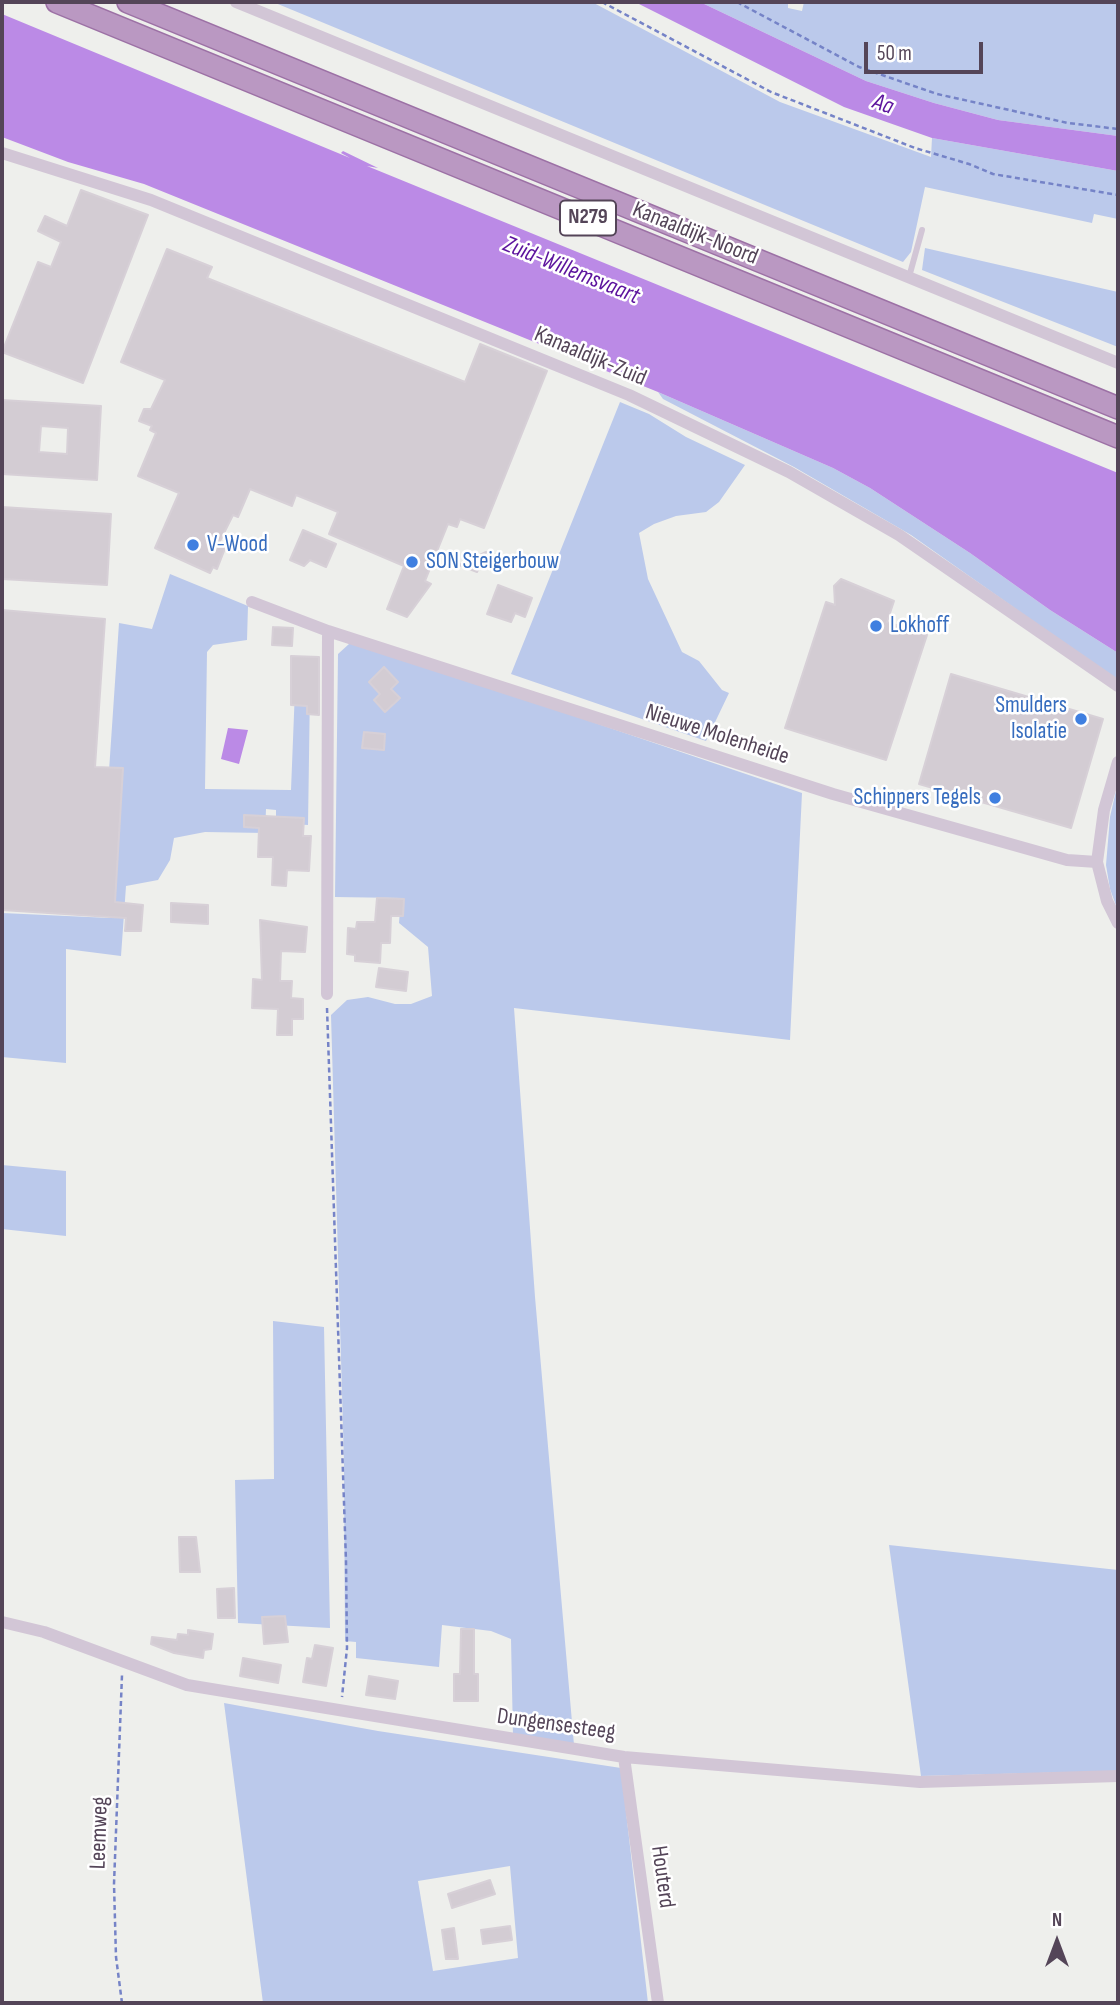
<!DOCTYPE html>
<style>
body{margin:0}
#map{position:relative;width:1120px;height:2005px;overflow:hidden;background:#eeefec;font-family:"Sofia Sans Condensed",sans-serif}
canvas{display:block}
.frame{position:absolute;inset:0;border:4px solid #544558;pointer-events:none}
.north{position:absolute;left:1022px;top:1907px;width:70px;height:70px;-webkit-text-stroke:5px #fff;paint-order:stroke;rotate:0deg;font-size:19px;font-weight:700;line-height:28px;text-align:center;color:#544558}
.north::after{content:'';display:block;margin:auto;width:24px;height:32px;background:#544558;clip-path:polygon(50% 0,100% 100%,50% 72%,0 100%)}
.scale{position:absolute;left:864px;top:42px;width:119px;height:32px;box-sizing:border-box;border:4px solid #544558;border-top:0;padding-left:9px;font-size:21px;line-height:24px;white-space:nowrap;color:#544558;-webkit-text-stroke:5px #fff;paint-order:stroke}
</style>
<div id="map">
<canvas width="1120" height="2005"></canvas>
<div class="frame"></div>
<div class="north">N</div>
<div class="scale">50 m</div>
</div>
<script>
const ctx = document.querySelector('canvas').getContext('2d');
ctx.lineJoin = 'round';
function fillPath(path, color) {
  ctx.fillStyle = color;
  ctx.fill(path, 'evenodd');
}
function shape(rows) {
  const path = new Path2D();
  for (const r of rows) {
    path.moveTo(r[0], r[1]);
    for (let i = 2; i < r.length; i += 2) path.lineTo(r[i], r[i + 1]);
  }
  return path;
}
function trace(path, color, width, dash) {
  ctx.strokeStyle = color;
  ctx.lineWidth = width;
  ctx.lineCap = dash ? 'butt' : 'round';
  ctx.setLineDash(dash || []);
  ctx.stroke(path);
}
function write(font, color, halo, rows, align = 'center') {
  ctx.font = font + ' "Sofia Sans Condensed",sans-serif';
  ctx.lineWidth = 5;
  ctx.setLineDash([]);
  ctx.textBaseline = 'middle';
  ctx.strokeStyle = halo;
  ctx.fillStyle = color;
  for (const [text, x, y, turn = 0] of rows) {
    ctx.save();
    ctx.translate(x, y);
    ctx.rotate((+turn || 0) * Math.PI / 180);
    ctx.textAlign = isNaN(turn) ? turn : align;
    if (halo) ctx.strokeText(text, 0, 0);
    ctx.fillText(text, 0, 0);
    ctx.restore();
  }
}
fillPath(shape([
 [273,2,592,2,780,102,931,157,932,138,1118,171,1118,219,1094,214,1092,223,925,187,911,252,903,262],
 [700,2,788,2,788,8,802,11,804,2,1118,2,1118,136,998,120,934,103,866,81],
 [925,248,1118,292,1118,347,922,270],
 [658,392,833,468,870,488,970,553,1050,610,1118,653,1118,681,911,535,794,467,663,399],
 [620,402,649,414,686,437,745,465,719,502,706,512,676,516,654,524,639,533,648,579,682,652,699,661,722,690,729,693,706,741,511,674],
 [170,574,248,606,247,640,213,645,207,652,205,789,291,790,295,689,310,689,308,825,276,823,276,810,266,809,265,833,205,832,174,838,170,860,158,880,126,886,121,956,66,949,66,1063,2,1057,2,913,110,918,106,815,119,623,152,629],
 [359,643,802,793,790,1040,514,1008,535,1297,574,1745,513,1736,511,1639,491,1631,442,1625,439,1667,356,1658,356,1642,345,1641,344,1462,331,1015,347,1000,368,997,395,1004,411,1004,432,996,428,947,399,923,401,898,335,897,338,654,349,644],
 [1118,782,1118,911,1110,889,1106,865,1110,817],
 [2,1165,66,1171,66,1236,2,1229],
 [273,1321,324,1327,330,1628,238,1623,235,1480,274,1479],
 [889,1545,1118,1570,1118,1771,921,1776],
 [224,1703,378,1731,621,1768,648,2003,263,2003],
 [510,1866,518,1958,433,1971,418,1881]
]), '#bbc9eb');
fillPath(shape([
 [635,2,700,2,866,81,934,103,998,120,1118,136,1118,171,932,138,844,107],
 [2,14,350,158,341,153,343,151,378,168,367,166,1118,473,1118,653,1050,610,970,553,870,488,833,468,658,392,144,184,68,162,2,137],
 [228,728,248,730,239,764,221,759]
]), '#bb8ae6');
const building = shape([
 [81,190,148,215,83,383,2,352,38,262,51,267,61,242,38,231,45,216,67,226,81,190],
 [167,249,212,267,207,278,465,382,480,344,547,371,484,528,460,519,457,527,448,524,425,581,431,584,407,617,387,609,404,566,329,534,338,512,296,495,292,506,250,489,238,517,233,515,219,543,226,546,217,569,213,567,210,573,155,548,179,493,138,476,156,433,150,430,152,426,139,421,144,409,151,409,165,380,121,362,167,249],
 [2,400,101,406,97,480,2,474,2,400],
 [41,426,68,428,67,454,39,452,41,426],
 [2,507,111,514,107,585,2,579,2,507],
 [303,530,336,544,326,567,310,560,304,566,290,560,303,530],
 [486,552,477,572,459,565,486,552],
 [841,579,894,601,887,622,927,635,886,760,785,728,826,602,835,605,834,586,841,579],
 [498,585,532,598,525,617,515,613,511,622,487,614,498,585],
 [2,610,105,619,95,767,123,768,115,902,143,905,141,931,125,931,126,918,2,910,2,610],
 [273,627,293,628,292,646,272,645,273,627],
 [291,656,319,657,319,715,307,714,307,706,291,705,291,656],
 [384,667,398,682,391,689,400,698,385,712,374,700,380,694,369,682,384,667],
 [951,674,1103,719,1071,828,919,784,951,674],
 [364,732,385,734,384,750,362,748,364,732],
 [244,815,304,818,303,836,311,836,309,871,287,870,286,886,272,885,273,857,258,857,259,828,244,827,244,815],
 [377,898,404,899,403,916,391,916,390,943,381,943,380,963,355,961,355,955,347,954,348,928,356,929,357,922,375,922,377,898],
 [171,903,208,905,208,924,171,922,171,903],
 [260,920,307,927,305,952,281,951,280,981,292,981,291,998,303,999,303,1019,292,1019,292,1035,277,1035,278,1009,252,1008,253,979,262,980,260,920],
 [379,968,408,972,406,991,376,987,379,968],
 [179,1537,196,1537,200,1572,180,1572,179,1537],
 [234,1588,235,1618,218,1618,217,1589,234,1588],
 [285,1616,288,1642,264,1644,262,1617,285,1616],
 [461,1629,474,1629,474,1674,478,1674,478,1701,454,1701,454,1674,460,1674,461,1629],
 [188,1630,213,1634,211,1649,204,1650,203,1658,174,1653,151,1644,152,1637,177,1640,178,1634,188,1635,188,1630],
 [315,1645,333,1648,326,1686,303,1682,307,1658,312,1659,315,1645],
 [243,1658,281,1665,278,1683,240,1676,243,1658],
 [369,1676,398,1681,395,1699,366,1695,369,1676],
 [490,1880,495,1894,452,1908,448,1894,490,1880],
 [510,1926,512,1940,483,1944,481,1930,510,1926],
 [454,1928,458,1959,446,1959,442,1930,454,1928]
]);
fillPath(building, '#d3ccd3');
trace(building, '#d7d0d7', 2);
const trunk = shape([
 [57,2,1118,437],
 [128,2,1118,408]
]);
trace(trunk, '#9c71a5', 24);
trace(shape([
 [602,2,771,92,915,148,969,164,993,174,1118,195],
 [737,2,859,67,937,94,1068,123,1118,129],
 [327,1008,346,1561,347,1648,342,1697],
 [122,2003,116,1957,114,1884,122,1675]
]), '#7583c7', 2.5, [5, 3.5]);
trace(shape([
 [909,277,922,230]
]), '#d2c6d6', 6);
trace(shape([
 [236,2,1118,363],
 [2,153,151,200,629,395,789,472,899,535,1118,686],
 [252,602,328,631],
 [1118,762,1104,810,1097,862,1107,901,1118,923],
 [327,994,328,631,833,794,1067,860,1097,862],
 [2,1622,44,1632,187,1685,624,1757,920,1782,1118,1776],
 [624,1757,658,2003]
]), '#d2c6d6', 12);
trace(trunk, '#ba98c2', 21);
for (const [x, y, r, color] of [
 [193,545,7,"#3f7fe0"],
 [412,562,7,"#3f7fe0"],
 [876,626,7,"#3f7fe0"],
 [1081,719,7,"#3f7fe0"],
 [995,798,7,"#3f7fe0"]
]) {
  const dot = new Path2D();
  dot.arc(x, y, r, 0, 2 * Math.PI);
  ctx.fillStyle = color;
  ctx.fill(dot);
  trace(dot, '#fff', 2.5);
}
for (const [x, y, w] of [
 [588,218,56]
]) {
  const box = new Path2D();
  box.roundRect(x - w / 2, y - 17.5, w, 35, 5);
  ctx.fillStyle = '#fff';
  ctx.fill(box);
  trace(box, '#544558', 2);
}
write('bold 21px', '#544558', null, [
 ["N279",588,218]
]);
write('23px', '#544558', '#fff', [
 ["Kanaaldijk-Noord",695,234,22],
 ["Kanaaldijk-Zuid",590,357,23],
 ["Nieuwe Molenheide",717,735,18],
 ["Dungensesteeg",556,1725,8],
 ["Leemweg",100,1833,-88],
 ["Houterd",662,1877,82]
]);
write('23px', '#366cbe', '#fff', [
 ["V-Wood",207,545],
 ["SON Steigerbouw",426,562],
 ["Lokhoff",890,626],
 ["Smulders",1067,706,"right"],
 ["Isolatie",1067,732,"right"],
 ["Schippers Tegels",981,798,"right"]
], 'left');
write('italic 24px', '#5c139d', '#fff', [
 ["Aa",883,105,20],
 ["Zuid-Willemsvaart",571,271,22]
]);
</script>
